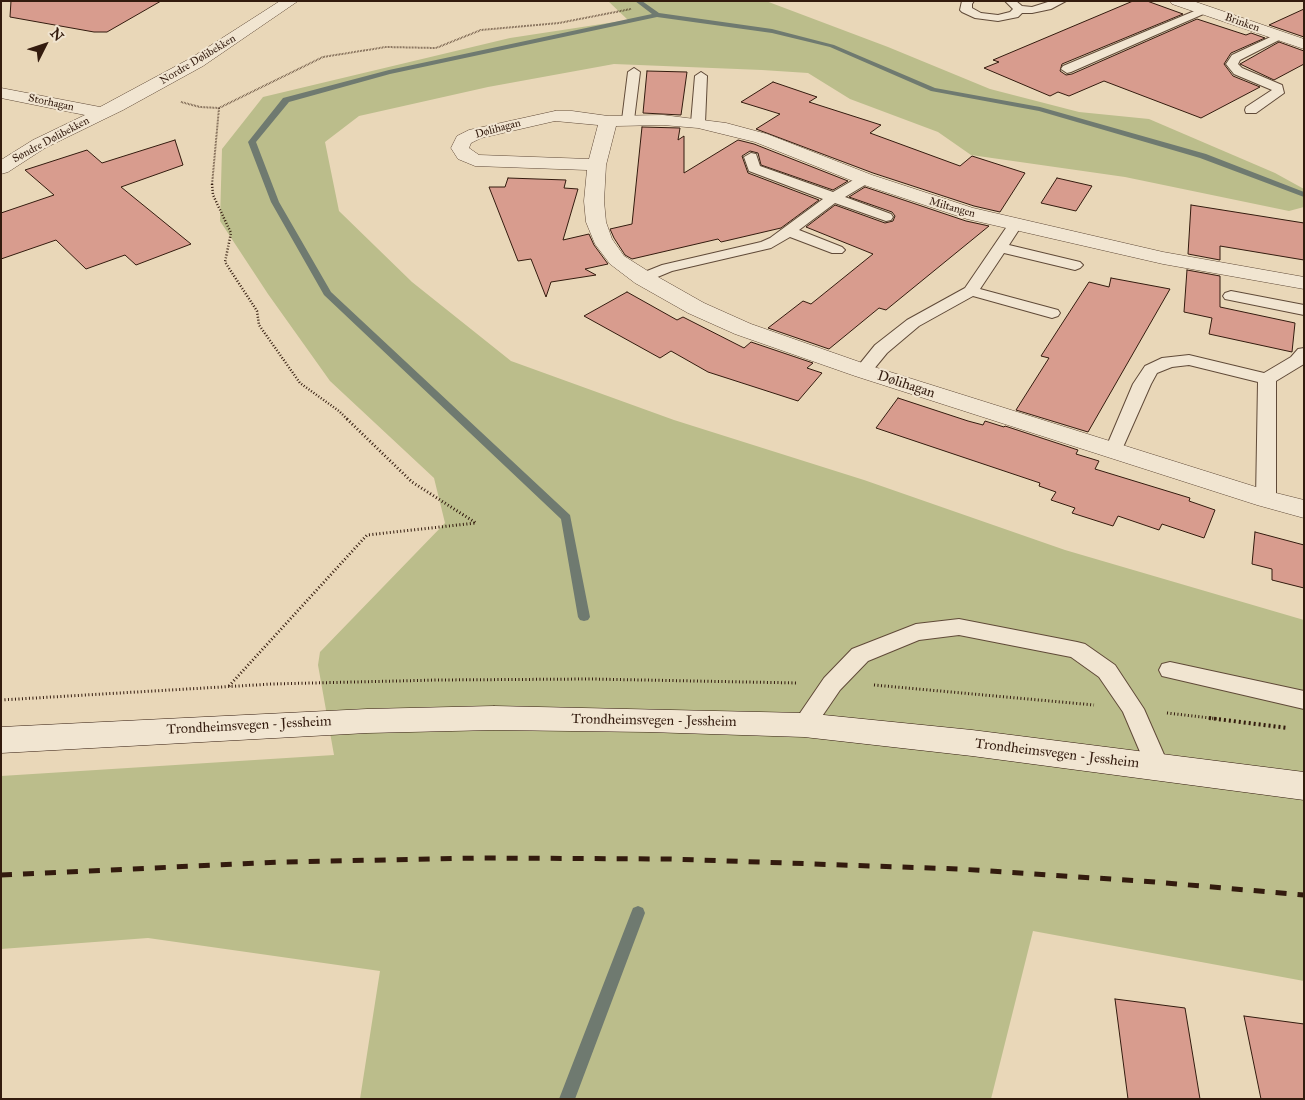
<!DOCTYPE html>
<meta charset="utf-8">
<style>
body{margin:0}
#map{position:relative;width:1305px;height:1100px;overflow:hidden;background:#e9d7b8;font-family:"IM FELL Great Primer",serif}
canvas{display:block}
.frame{position:absolute;inset:0;border:2px solid #331b0e;pointer-events:none}
.north{position:absolute;left:20px;top:20px;width:50px;height:50px;-webkit-text-stroke:4px #f1e5d1;paint-order:stroke;rotate:49deg;font-size:14px;font-weight:700;line-height:20px;text-align:center;color:#331b0e}
.north::after{content:'';display:block;margin:auto;width:18px;height:22px;background:#331b0e;clip-path:polygon(50% 0,100% 100%,50% 72%,0 100%)}
</style>
<div id="map">
<canvas width="1305" height="1100"></canvas>
<div class="frame"></div>
<div class="north">N</div>
</div>
<script>
const ctx = document.querySelector('canvas').getContext('2d');
ctx.lineJoin = 'round';
function fillPath(path, color) {
  ctx.fillStyle = color;
  ctx.fill(path, 'evenodd');
}
function shape(rows) {
  const path = new Path2D();
  for (const r of rows) {
    path.moveTo(r[0], r[1]);
    for (let i = 2; i < r.length; i += 2) path.lineTo(r[i], r[i + 1]);
  }
  return path;
}
function trace(path, color, width, dash) {
  ctx.strokeStyle = color;
  ctx.lineWidth = width;
  ctx.lineCap = dash ? 'butt' : 'round';
  ctx.setLineDash(dash || []);
  ctx.stroke(path);
}
function write(font, color, halo, rows, align = 'center') {
  ctx.font = font + ' "IM FELL Great Primer",serif';
  ctx.lineWidth = 4;
  ctx.setLineDash([]);
  ctx.textBaseline = 'middle';
  ctx.strokeStyle = halo;
  ctx.fillStyle = color;
  for (const [text, x, y, turn = 0] of rows) {
    ctx.save();
    ctx.translate(x, y);
    ctx.rotate((+turn || 0) * Math.PI / 180);
    ctx.textAlign = isNaN(turn) ? turn : align;
    if (halo) ctx.strokeText(text, 0, 0);
    ctx.fillText(text, 0, 0);
    ctx.restore();
  }
}
fillPath(shape([
 [608,1,766,1,888,47,990,89,1079,112,1149,119,1275,173,1304,189,1304,207,1289,211,1125,177,971,155,938,132,850,99,808,73,762,70,614,64,488,87,359,116,325,142,339,211,412,282,511,361,674,420,864,480,1065,550,1304,620,1304,981,1033,931,991,1099,360,1099,380,971,148,938,1,949,1,776,334,755,318,665,320,652,445,523,434,478,330,381,268,294,220,221,222,149,263,97,510,38,628,20]
]), '#bbbd8b');
fillPath(shape([
 [635,1,642,1,659,13,772,29,834,45,935,88,1040,107,1206,154,1304,192,1304,197,1200,158,1039,111,931,91,830,47,772,33,657,17,390,74,289,102,256,142,279,202,331,292,570,515,590,617,588,620,584,621,580,620,578,617,561,519,324,295,271,202,248,142,283,98,389,70,652,14,635,1],
 [638,906,643,908,645,913,575,1099,559,1099,631,913,633,908,638,906]
]), '#6f7a70');
const building = shape([
 [11,1,161,1,107,32,94,32,10,17,11,1],
 [1133,1,1147,1,1183,14,1062,64,1060,71,1066,75,1072,74,1197,19,1246,35,1251,33,1265,38,1231,53,1224,64,1233,76,1260,87,1201,118,1104,81,1069,96,1058,92,1050,96,984,68,999,62,993,60,1133,1],
 [1304,9,1304,37,1269,25,1304,9],
 [1279,42,1304,51,1304,64,1274,80,1240,64,1279,42],
 [647,71,687,72,681,115,643,113,647,71],
 [773,82,817,97,809,102,881,125,870,133,960,166,972,156,1025,173,1000,212,974,206,873,173,756,129,780,114,741,102,773,82],
 [642,127,680,128,678,140,684,136,684,173,738,140,754,144,848,181,833,190,761,165,758,153,750,151,742,156,748,173,819,200,781,228,721,242,718,239,632,259,625,255,614,238,610,229,632,224,642,127],
 [175,140,183,165,121,187,191,244,136,265,125,255,86,269,56,240,1,259,1,213,54,195,25,170,87,150,102,163,175,140],
 [508,178,566,180,564,188,578,189,563,240,589,234,594,245,608,264,585,269,596,275,551,282,546,297,531,259,518,261,489,187,505,187,508,178],
 [1057,178,1092,186,1076,211,1041,203,1057,178],
 [865,187,966,221,989,226,886,310,879,308,829,349,768,328,803,301,811,304,873,254,806,227,835,205,885,223,893,221,895,216,892,212,849,197,865,187],
 [1191,205,1304,223,1304,260,1220,246,1220,260,1188,254,1191,205],
 [1187,270,1220,276,1220,307,1295,323,1292,352,1209,334,1212,318,1184,312,1187,270],
 [1111,278,1170,289,1088,432,1016,410,1049,358,1041,356,1089,282,1109,287,1111,278],
 [627,292,677,320,683,317,744,348,751,342,813,363,807,368,822,373,798,401,708,372,671,351,660,358,584,316,627,292],
 [898,398,968,421,983,425,985,421,1004,427,1005,426,1078,450,1076,454,1099,461,1095,469,1190,498,1189,501,1215,510,1204,538,1162,524,1159,530,1118,516,1113,526,1072,513,1075,508,1051,500,1056,492,1039,486,1040,483,876,428,898,398],
 [1255,532,1304,545,1304,588,1272,580,1272,569,1252,564,1255,532],
 [1115,999,1185,1008,1200,1099,1128,1099,1115,999],
 [1244,1016,1304,1024,1304,1099,1261,1099,1244,1016]
]);
fillPath(building, '#d89c8e');
trace(building, '#331b0e', 1);
const service = shape([
 [962,1,974,1,972,4,972,8,981,13,998,15,1010,12,1013,9,1005,1,1016,1,1022,6,1032,7,1051,1,1066,1,1051,9,1032,13,1022,13,1018,17,998,21,975,18,962,12,960,10,962,1],
 [1204,7,1208,8,1210,10,1208,12,1071,72,1067,73,1061,69,1063,66,1204,7],
 [1279,33,1283,34,1285,36,1283,38,1240,60,1238,64,1242,68,1282,85,1284,93,1256,113,1246,113,1245,110,1246,107,1272,90,1234,74,1226,64,1232,55,1279,33],
 [634,68,640,72,634,120,628,124,622,120,628,72,634,68],
 [701,72,707,76,705,123,698,127,691,123,695,76,701,72],
 [751,153,756,154,760,166,833,192,860,176,870,176,872,179,870,182,845,197,891,214,893,217,891,220,886,221,835,203,799,230,842,247,845,250,842,253,832,253,790,237,771,248,672,271,643,283,637,281,635,278,637,275,662,265,761,242,770,238,823,199,749,171,744,157,751,153],
 [1015,221,1020,222,1022,225,1009,245,1080,262,1083,265,1080,268,1075,270,1004,253,980,289,1058,310,1060,313,1058,316,1052,318,973,296,919,326,887,353,869,375,863,376,857,375,854,371,875,345,907,320,965,288,1010,222,1015,221],
 [1231,291,1304,305,1304,315,1225,299,1223,296,1225,293,1231,291],
 [1304,348,1304,364,1276,381,1276,499,1273,504,1266,505,1259,504,1256,499,1258,382,1189,365,1172,367,1157,373,1151,384,1120,454,1114,456,1108,454,1105,450,1133,384,1145,366,1162,358,1189,355,1264,373,1291,357,1298,349,1304,348],
 [959,619,1077,642,1085,644,1115,665,1144,709,1169,766,1165,773,1157,776,1149,773,1123,712,1099,677,1071,657,959,635,919,640,868,661,840,690,812,731,804,734,796,731,793,725,796,719,824,678,852,649,916,624,959,619],
 [1170,662,1304,691,1304,709,1162,676,1159,670,1162,664,1170,662]
]);
const minor = shape([
 [280,1,298,1,203,66,123,110,45,148,8,172,1,174,1,160,33,140,85,115,1,98,1,88,100,107,191,58,280,1],
 [1170,1,1193,1,1304,39,1304,49,1172,4,1170,1],
 [555,111,572,111,608,116,663,115,726,123,767,134,872,175,973,208,1163,252,1304,277,1304,289,1163,264,967,219,858,183,755,142,698,128,663,125,616,126,606,165,604,201,606,222,612,239,624,256,651,273,704,303,751,324,871,366,1272,492,1304,500,1304,518,1257,505,855,376,735,334,688,313,635,283,610,264,595,244,586,222,584,201,587,170,475,166,458,159,451,148,457,136,469,130,555,111],
 [555,121,598,125,589,159,479,155,469,148,471,143,481,138,555,121]
]);
const secondary = shape([
 [494,706,804,713,972,730,1304,772,1304,800,972,756,804,737,648,732,494,730,367,733,1,753,1,727,367,709,494,706]
]);
trace(service, '#604a38', 2);
trace(minor, '#604a38', 1);
trace(secondary, '#331b0e', 1);
trace(shape([
 [181,102,200,107,219,108,323,57,386,47,436,48,481,30,559,23,631,9],
 [212,185,219,108]
]), '#331b0e', 2, [0.5, 1]);
trace(shape([
 [212,184,213,195,231,233,225,262,257,311,259,325,300,383,339,411,348,420]
]), '#331b0e', 2.5, [1, 2]);
trace(shape([
 [347,419,412,482,476,523],
 [874,685,1094,705],
 [229,686,367,535,476,523],
 [1,700,272,684,437,680,591,679,798,683],
 [1167,713,1219,719]
]), '#331b0e', 3, [1, 2.5]);
trace(shape([
 [1209,718,1288,728]
]), '#331b0e', 4, [2, 3]);
fillPath(service, '#f1e5d1');
fillPath(minor, '#f1e5d1');
fillPath(secondary, '#f1e5d1');
trace(shape([
 [1,875,282,862,480,858,670,859,959,869,1155,882,1304,895]
]), '#331b0e', 5, [11, 11]);
write('11px', '#331b0e', '#f1e5d1', [
 ["Brinken",1242,23,19],
 ["Nordre Dølibekken",198,60,-31],
 ["Storhagan",51,103,12],
 ["Dølihagan",498,129,-15],
 ["Søndre Dølibekken",51,140,-28],
 ["Miltangen",952,208,16]
]);
write('14px', '#331b0e', '#f1e5d1', [
 ["Dølihagan",906,385,18],
 ["Trondheimsvegen - Jessheim",654,721,1],
 ["Trondheimsvegen - Jessheim",249,726,-3],
 ["Trondheimsvegen - Jessheim",1057,754,7]
]);
</script>
